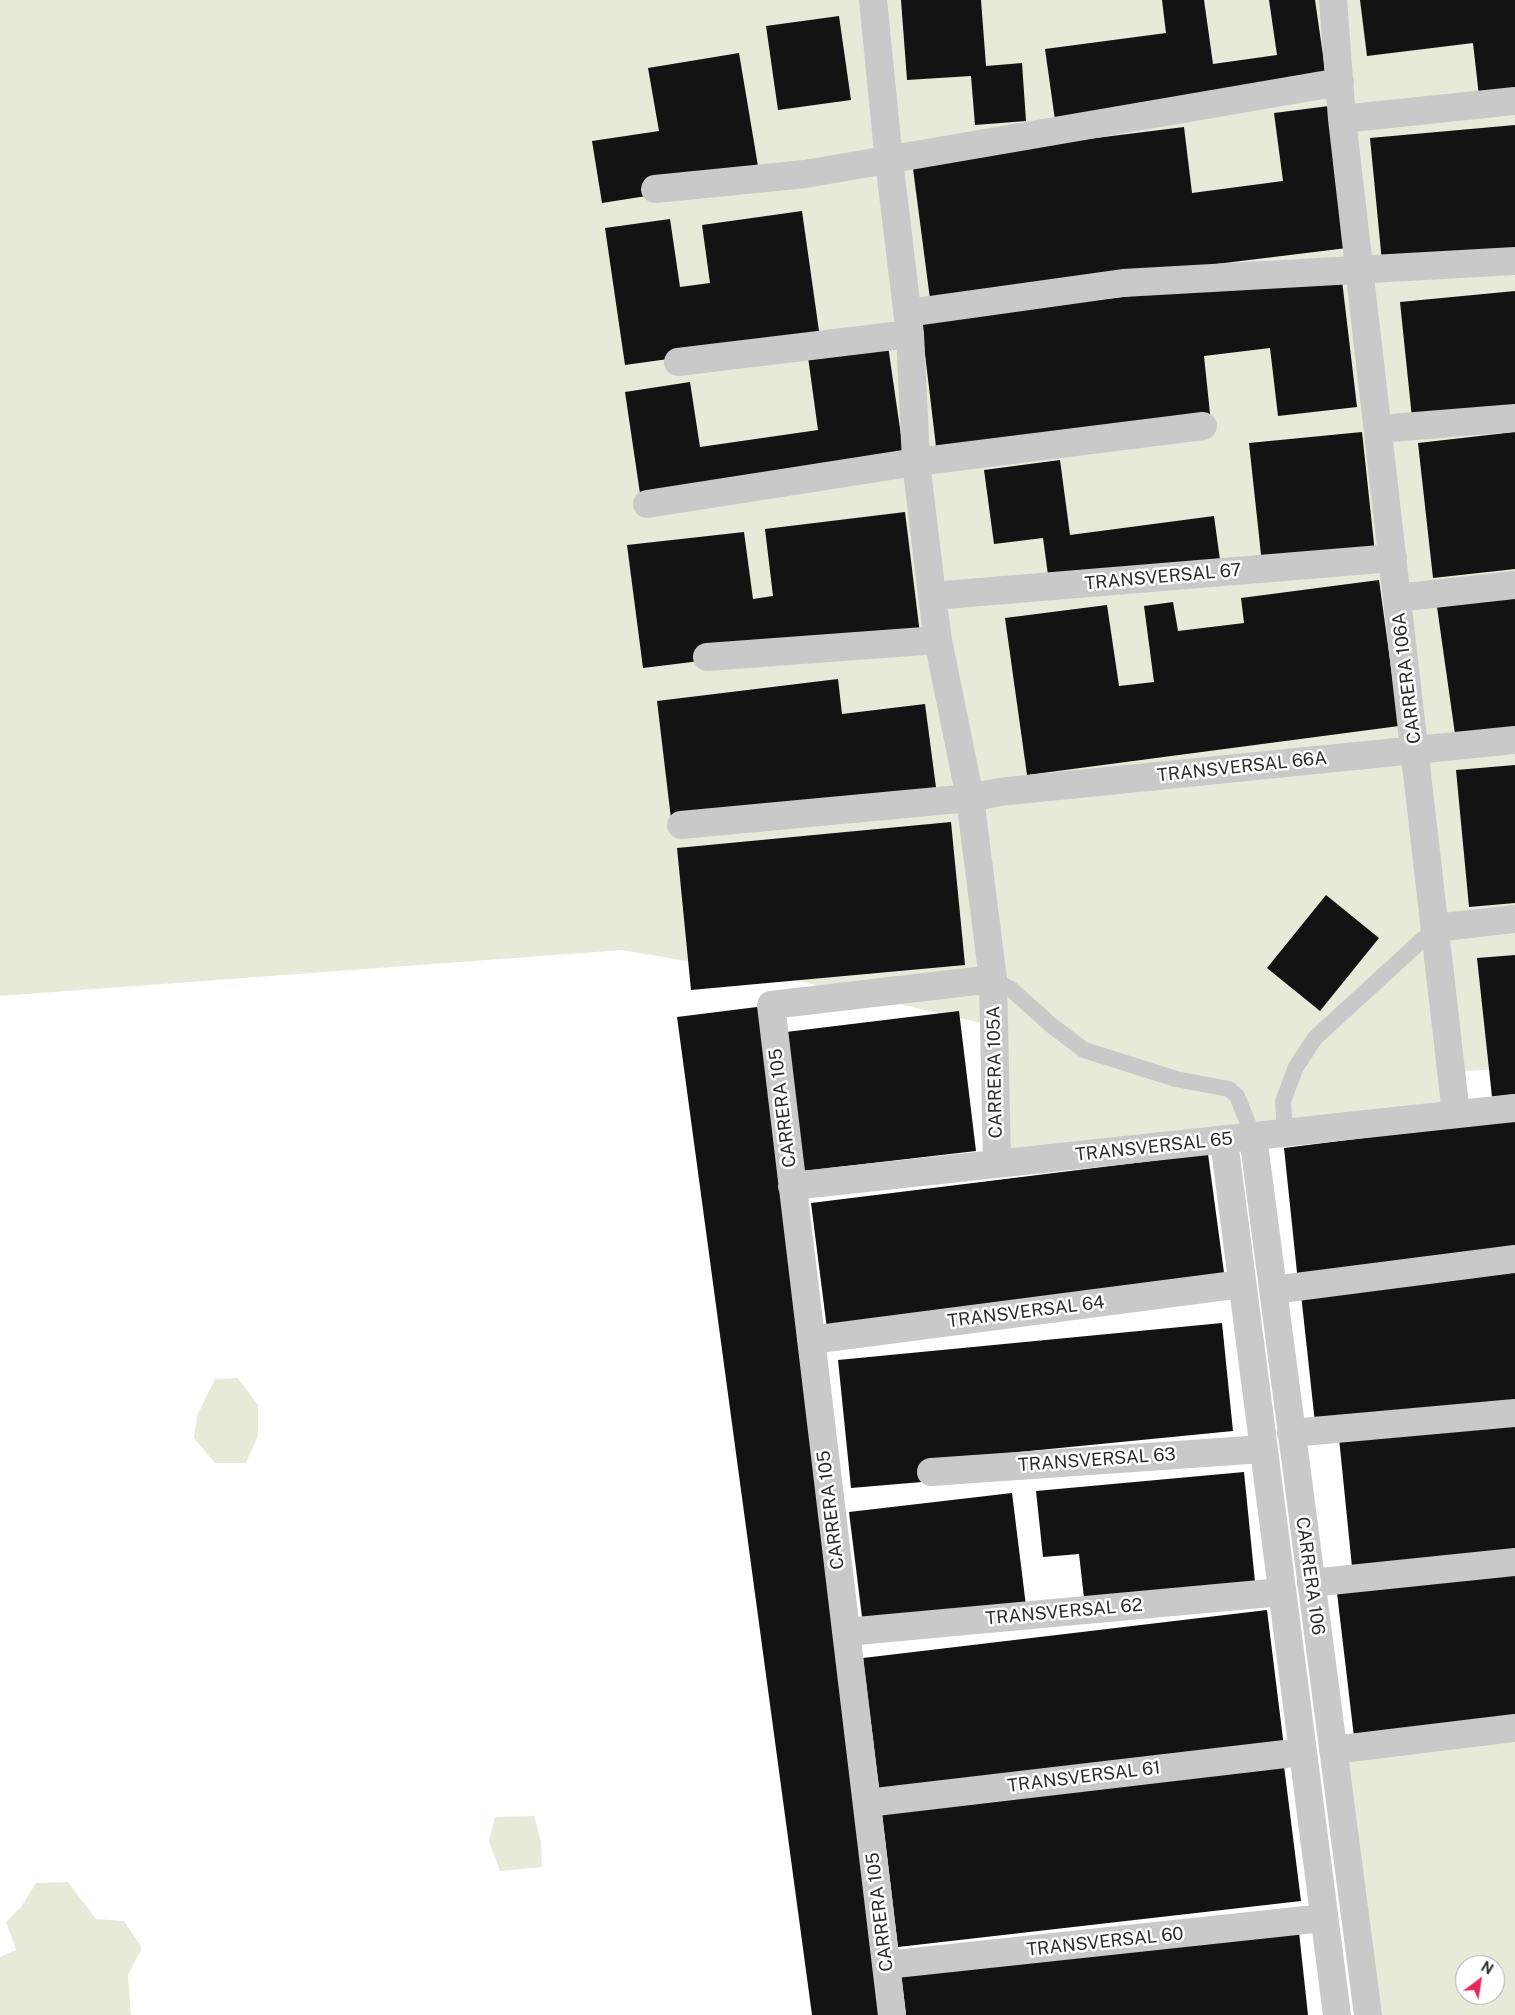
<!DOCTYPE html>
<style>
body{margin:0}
#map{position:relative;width:1515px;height:2015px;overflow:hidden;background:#fff;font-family:"Public Sans",sans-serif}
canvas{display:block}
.north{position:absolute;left:1455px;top:1955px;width:50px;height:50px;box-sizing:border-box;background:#fff;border:1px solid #ababab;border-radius:50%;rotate:31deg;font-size:14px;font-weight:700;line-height:20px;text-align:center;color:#2c2c2c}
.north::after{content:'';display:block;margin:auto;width:18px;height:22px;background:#eb265c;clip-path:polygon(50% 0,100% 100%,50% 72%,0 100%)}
</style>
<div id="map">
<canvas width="1515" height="2015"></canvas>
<div class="north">N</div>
</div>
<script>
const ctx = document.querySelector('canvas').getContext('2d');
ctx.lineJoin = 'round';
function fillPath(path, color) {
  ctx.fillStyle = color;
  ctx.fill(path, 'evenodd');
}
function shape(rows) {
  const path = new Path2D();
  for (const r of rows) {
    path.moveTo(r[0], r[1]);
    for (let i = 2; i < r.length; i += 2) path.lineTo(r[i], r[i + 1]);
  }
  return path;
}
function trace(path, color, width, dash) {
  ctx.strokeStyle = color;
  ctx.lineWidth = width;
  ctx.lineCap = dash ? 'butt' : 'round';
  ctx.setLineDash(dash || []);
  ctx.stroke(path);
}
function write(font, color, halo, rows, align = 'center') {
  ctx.font = font + ' "Public Sans",sans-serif';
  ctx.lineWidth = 5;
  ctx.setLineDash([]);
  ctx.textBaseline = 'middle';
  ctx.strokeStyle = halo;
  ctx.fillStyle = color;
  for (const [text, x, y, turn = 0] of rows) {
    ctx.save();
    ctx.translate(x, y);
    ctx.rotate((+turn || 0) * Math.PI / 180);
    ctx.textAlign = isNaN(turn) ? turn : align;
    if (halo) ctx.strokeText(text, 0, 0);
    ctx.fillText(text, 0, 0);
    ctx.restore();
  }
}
fillPath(shape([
 [0,0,1515,0,1515,1068,1448,1072,1452,1112,1000,1158,986,1024,786,978,622,950,0,996],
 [238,1378,258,1405,258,1435,246,1463,215,1463,194,1438,197,1416,215,1379],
 [1515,1739,1515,2015,1375,2015,1347,1757],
 [1465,1965,1495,1965,1495,1995,1465,1995],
 [534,1816,541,1842,542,1867,500,1871,489,1841,495,1817],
 [68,1882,96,1919,124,1921,142,1948,128,1975,131,2015,0,2015,0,1957,16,1950,6,1922,21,1907,36,1883]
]), '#e6ead8');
fillPath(shape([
 [901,0,981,0,986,66,1022,63,1026,121,975,125,971,76,907,80],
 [1162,0,1204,0,1213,64,1277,55,1269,0,1315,0,1327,83,1055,120,1045,49,1166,33],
 [1360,0,1515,0,1515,101,1480,105,1473,43,1367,56],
 [839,16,851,100,778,110,766,26],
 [739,53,760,178,602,203,592,141,659,131,648,68],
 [1329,106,1347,248,930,299,912,161,1184,127,1192,193,1283,181,1274,113],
 [1515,125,1515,250,1382,262,1370,138],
 [802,211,820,338,625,365,605,228,670,219,680,287,710,283,702,225],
 [1341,272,1357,407,1278,416,1270,348,1204,356,1211,423,937,455,921,320],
 [1515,291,1515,407,1412,418,1400,302],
 [888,346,906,470,642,507,625,392,690,382,700,447,818,430,808,357],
 [1362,432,1375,553,1262,564,1249,443],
 [1515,432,1515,569,1433,578,1418,443],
 [1060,460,1070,535,1214,516,1220,560,1049,582,1043,538,994,544,984,470],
 [905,512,920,634,643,668,627,545,744,532,753,599,773,596,765,529],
 [1379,580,1399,726,1027,775,1005,618,1107,605,1119,686,1154,682,1144,606,1173,602,1178,631,1244,623,1241,598],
 [1515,596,1515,733,1456,741,1437,607],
 [838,679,842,714,925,704,937,795,672,827,657,701],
 [1515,765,1515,903,1469,907,1456,770],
 [951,822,965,965,691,990,677,848],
 [1326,895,1379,938,1320,1011,1267,968],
 [1515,955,1515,1094,1492,1097,1477,958],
 [765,1006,883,2015,812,2015,677,1017],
 [959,1011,976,1151,803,1171,786,1032],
 [1515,1119,1515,1252,1298,1282,1284,1148],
 [1208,1154,1225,1280,827,1329,811,1203],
 [1515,1271,1515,1402,1315,1423,1301,1294],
 [1222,1323,1233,1431,927,1461,922,1482,851,1488,838,1360],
 [1515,1422,1515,1552,1352,1567,1339,1438],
 [1244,1472,1255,1582,1084,1598,1079,1554,1043,1557,1036,1491],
 [1012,1493,1026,1606,863,1625,849,1512],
 [1515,1573,1515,1719,1354,1737,1337,1593],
 [1267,1610,1284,1747,880,1795,863,1658],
 [1284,1766,1301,1901,898,1947,882,1813],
 [1299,1932,1308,2015,906,2015,901,1973]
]), '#131313');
trace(shape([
 [993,979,1011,989,1051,1025,1084,1050,1176,1079,1229,1089,1237,1096,1253,1136],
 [1285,1133,1283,1101,1296,1067,1315,1038,1435,928]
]), '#c9c9c9', 16);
trace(shape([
 [873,0,889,161,910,334,916,462,932,596,938,640,970,798,993,979,997,1164],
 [1333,0,1342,119,1456,1114],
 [1342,119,1515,101],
 [655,189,805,174,1340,82],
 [908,313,1123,283,1515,261],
 [678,362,910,334],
 [1378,429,1515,418],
 [647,504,916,462,1203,426],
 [932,596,1393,558],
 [1397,598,1515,585],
 [707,657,938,640],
 [681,825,970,798,999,792,1515,740],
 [1435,928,1515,919],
 [1253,1136,1368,2015],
 [1224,1141,1337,2015],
 [792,1186,1515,1108],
 [1273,1290,1515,1259],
 [811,1340,1242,1284],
 [1291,1433,1515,1413],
 [931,1472,1263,1449],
 [1311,1583,1515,1562],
 [846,1632,1282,1592],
 [1333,1750,1515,1728],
 [867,1803,1302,1752],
 [886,1965,1324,1918],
 [892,2015,771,1005,993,979]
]), '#c9c9c9', 28);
write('18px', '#2c2c2c', '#fff', [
 ["TRANSVERSAL 67",1163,577,-5],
 ["CARRERA 106A",1407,678,-97],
 ["TRANSVERSAL 66A",1242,767,-6],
 ["CARRERA 105A",995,1072,-91],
 ["CARRERA 105",783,1108,-97],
 ["TRANSVERSAL 65",1154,1147,-6],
 ["TRANSVERSAL 64",1026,1312,-7],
 ["TRANSVERSAL 63",1097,1460,-4],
 ["CARRERA 105",831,1510,-97],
 ["CARRERA 106",1310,1576,82],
 ["TRANSVERSAL 62",1064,1612,-5],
 ["TRANSVERSAL 61",1084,1777,-7],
 ["CARRERA 105",880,1912,-97],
 ["TRANSVERSAL 60",1105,1942,-6]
]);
</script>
